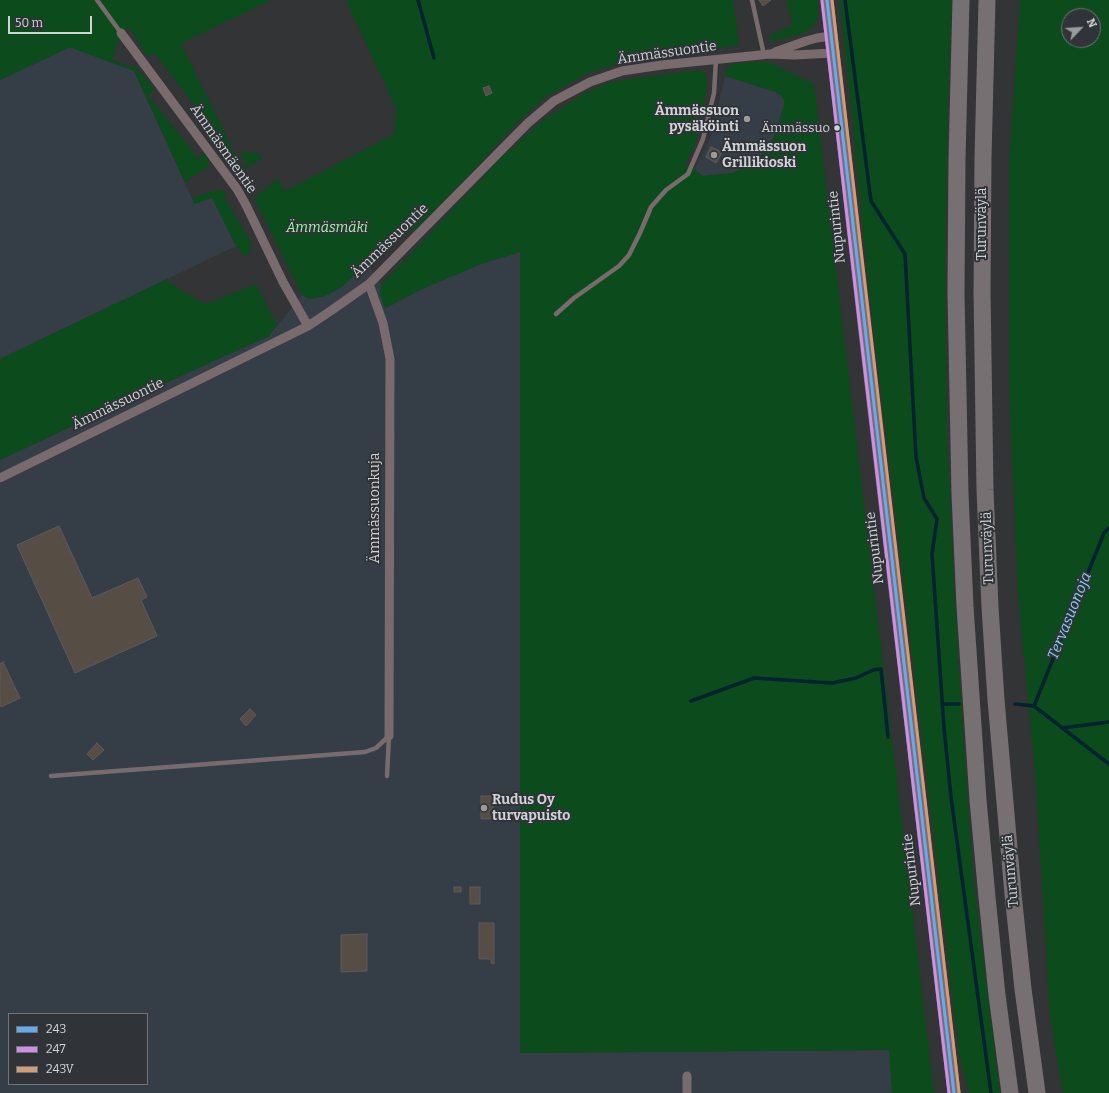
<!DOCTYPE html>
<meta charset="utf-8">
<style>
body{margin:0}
#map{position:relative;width:1109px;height:1093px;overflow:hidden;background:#323436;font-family:Bitter,serif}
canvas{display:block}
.legend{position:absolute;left:8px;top:1013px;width:140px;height:72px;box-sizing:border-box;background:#303438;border:1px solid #707377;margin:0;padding:5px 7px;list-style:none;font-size:12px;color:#d0d2d5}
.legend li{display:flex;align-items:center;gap:8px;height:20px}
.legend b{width:20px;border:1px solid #707377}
.north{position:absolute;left:1061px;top:8px;width:40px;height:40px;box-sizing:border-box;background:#303438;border:1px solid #707377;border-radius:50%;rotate:65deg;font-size:11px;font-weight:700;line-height:16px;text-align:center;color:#d0d2d5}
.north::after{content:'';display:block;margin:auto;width:14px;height:18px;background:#999b9d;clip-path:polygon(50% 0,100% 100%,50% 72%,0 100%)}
.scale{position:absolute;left:8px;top:16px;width:84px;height:18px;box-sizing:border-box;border:2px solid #d0d2d5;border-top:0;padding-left:5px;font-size:12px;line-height:14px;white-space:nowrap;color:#d0d2d5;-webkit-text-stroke:3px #303438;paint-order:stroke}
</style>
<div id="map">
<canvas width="1109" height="1093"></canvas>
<ul class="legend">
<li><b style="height:5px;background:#60acee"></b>243</li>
<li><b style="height:5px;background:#ce8fe9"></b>247</li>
<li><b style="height:5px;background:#d39c74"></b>243V</li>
</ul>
<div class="north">N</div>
<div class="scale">50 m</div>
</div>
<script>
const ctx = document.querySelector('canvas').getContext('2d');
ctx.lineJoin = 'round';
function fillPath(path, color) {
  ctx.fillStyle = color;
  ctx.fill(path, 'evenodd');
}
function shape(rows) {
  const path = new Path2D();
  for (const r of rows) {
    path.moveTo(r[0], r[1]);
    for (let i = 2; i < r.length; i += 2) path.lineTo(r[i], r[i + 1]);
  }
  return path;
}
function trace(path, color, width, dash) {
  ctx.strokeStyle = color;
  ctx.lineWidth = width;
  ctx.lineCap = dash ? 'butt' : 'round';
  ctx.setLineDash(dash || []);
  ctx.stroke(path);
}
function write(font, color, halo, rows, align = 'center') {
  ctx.font = font + ' Bitter,serif';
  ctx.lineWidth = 4;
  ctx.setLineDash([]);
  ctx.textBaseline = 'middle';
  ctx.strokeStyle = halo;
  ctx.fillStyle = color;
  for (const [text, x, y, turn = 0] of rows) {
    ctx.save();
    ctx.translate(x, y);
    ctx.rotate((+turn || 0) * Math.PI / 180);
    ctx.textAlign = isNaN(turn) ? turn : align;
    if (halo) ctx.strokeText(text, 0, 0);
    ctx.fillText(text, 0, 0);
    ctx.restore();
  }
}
fillPath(shape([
 [70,47,134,71,194,203,212,197,236,246,0,359,0,80],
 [725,76,773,91,781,95,785,102,774,137,759,159,733,173,702,176,695,169,711,136],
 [520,252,520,1053,890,1050,892,1093,0,1093,0,460,119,404,269,336,302,295,310,299,325,296,342,287,367,263,381,285,380,295,386,308,422,289,481,264],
 [9,1014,147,1014,147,1084,9,1084]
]), '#353e46');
fillPath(shape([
 [0,0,271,0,186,41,182,46,241,166,243,168,247,164,240,154,246,152,258,153,262,158,242,171,239,171,232,167,212,142,219,137,155,54,147,56,129,27,121,33,112,60,131,67,134,65,155,90,148,95,198,158,205,153,209,161,208,166,205,169,185,182,134,71,70,47,0,80],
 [346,0,733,0,739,45,679,55,625,62,588,73,546,97,515,125,473,171,419,226,384,247,367,263,342,287,325,296,310,299,302,295,254,198,278,179,285,191,394,134,396,109],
 [789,0,819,0,818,17,815,24,809,30,798,35,769,42,770,37,773,34,791,26,792,21,787,5,787,1],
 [839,0,952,0,949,72,945,258,947,429,955,603,964,746,974,884,1000,1093,969,1093,959,1054,868,284,851,108],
 [1020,0,1109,0,1109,1093,1063,1093,1050,1016,1035,772,1018,597,1009,387,1009,162],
 [1069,16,1093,16,1093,40,1069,40],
 [746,62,769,62,814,84,934,1093,892,1093,889,1050,520,1053,520,252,481,264,422,289,385,308,380,295,381,285,502,157,542,121,584,93,610,82,638,78,700,70,706,74,708,82,699,130,694,148,685,164,695,169,702,176,733,173,759,159,774,137,785,102,781,95,773,91,725,76,725,70,730,65],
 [217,190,223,191,226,192,224,196,250,241,251,245,250,251,245,257,236,246,212,198,194,204,192,198],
 [165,280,205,304,256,284,277,325,269,336,119,404,0,460,0,359]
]), '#0c4b1c');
trace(shape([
 [418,0,434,58],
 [845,0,871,201,905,254,916,457,924,498,937,519,932,554,944,728,951,797,991,1093],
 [691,701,754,678,832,683,856,678,873,670,881,669,888,737],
 [943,704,959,704],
 [1015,704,1034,706],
 [1034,706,1104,533,1109,528],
 [1034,706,1109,764],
 [1062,728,1109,722]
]), '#04222f', 3.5);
const building = shape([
 [759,0,771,0,763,6,759,0],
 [489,86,492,93,486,96,483,88,489,86],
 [711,147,722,152,716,163,706,157,711,147],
 [59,526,92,598,138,578,147,597,141,600,157,636,75,673,17,545,59,526],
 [3,662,20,698,1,707,0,704,0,664,3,662],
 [250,709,256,715,246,726,240,719,250,709],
 [97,743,104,750,93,760,87,754,97,743],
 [481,796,493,796,493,819,481,819,481,796],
 [454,887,461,887,461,892,454,892,454,887],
 [470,887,480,887,480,904,470,904,470,887],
 [479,923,494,923,494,964,491,963,491,959,479,959,479,923],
 [367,934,367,971,341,972,341,935,367,934]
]);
fillPath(building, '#564d45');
trace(building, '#5c5b5c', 1);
trace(shape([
 [97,0,121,33],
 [752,0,764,55],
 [556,314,574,298,619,266,629,255,640,233,651,207,666,190,688,174,703,139,714,93,716,60],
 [51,776,365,752,376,748,389,736],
 [387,776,389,736]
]), '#796a6d', 4.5);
trace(shape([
 [121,33,237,189,246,205,283,282,308,326],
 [775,52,806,41,817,38,831,36],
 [369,284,383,323,390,359,389,736],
 [0,478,308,326,332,310,369,284,528,123,554,101,590,82,622,71,662,65,770,54,794,55,833,53],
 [687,1076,687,1093]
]), '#796a6d', 9);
trace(shape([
 [827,0,866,341,954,1093]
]), '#7d6b71', 13);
trace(shape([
 [961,0,957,159,956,293,960,494,965,606,978,800,987,897,997,995,1010,1093],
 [987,0,983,158,982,291,985,490,990,607,996,700,1013,894,1023,989,1037,1093]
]), '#777072', 17);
trace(shape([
 [827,0,954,1093]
]), '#60acee', 3);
trace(shape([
 [822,1,949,1093]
]), '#ce8fe9', 3);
trace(shape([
 [832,0,959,1092]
]), '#d39c74', 3);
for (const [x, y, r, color] of [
 [747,119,4,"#999b9d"],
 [837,128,3.5,"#d0d2d5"],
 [714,155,4,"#999b9d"],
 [484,808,4,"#999b9d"]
]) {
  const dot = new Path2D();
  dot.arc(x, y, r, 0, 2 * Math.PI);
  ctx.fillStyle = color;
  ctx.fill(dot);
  trace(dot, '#303438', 1.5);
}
write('13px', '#d0d2d5', '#303438', [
 ["Ämmässuo",830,128]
], 'right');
write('14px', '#d0d2d5', '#303438', [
 ["Ämmässuontie",667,53,-8],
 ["Ämmäsmäentie",223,149,55],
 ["Turunväylä",982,224,-90],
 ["Nupurintie",837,227,-96],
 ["Ämmässuontie",390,241,-44],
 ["Ämmässuontie",118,404,-26],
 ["Ämmässuonkuja",375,508,-90],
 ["Nupurintie",875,548,-97],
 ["Turunväylä",988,548,-92],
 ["Nupurintie",912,870,-97],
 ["Turunväylä",1011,871,-95]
]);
write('bold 14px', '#d0d2d5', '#303438', [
 ["Ämmässuon",739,111,"right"],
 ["pysäköinti",739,127,"right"],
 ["Ämmässuon",722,147],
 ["Grillikioski",722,163],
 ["Rudus Oy",492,800],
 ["turvapuisto",492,816]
], 'left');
write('italic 14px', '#97f9a0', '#303438', [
 ["Ämmäsmäki",327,228]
]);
write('italic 15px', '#84d0f5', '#303438', [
 ["Tervasuonoja",1070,616,-68]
]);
</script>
